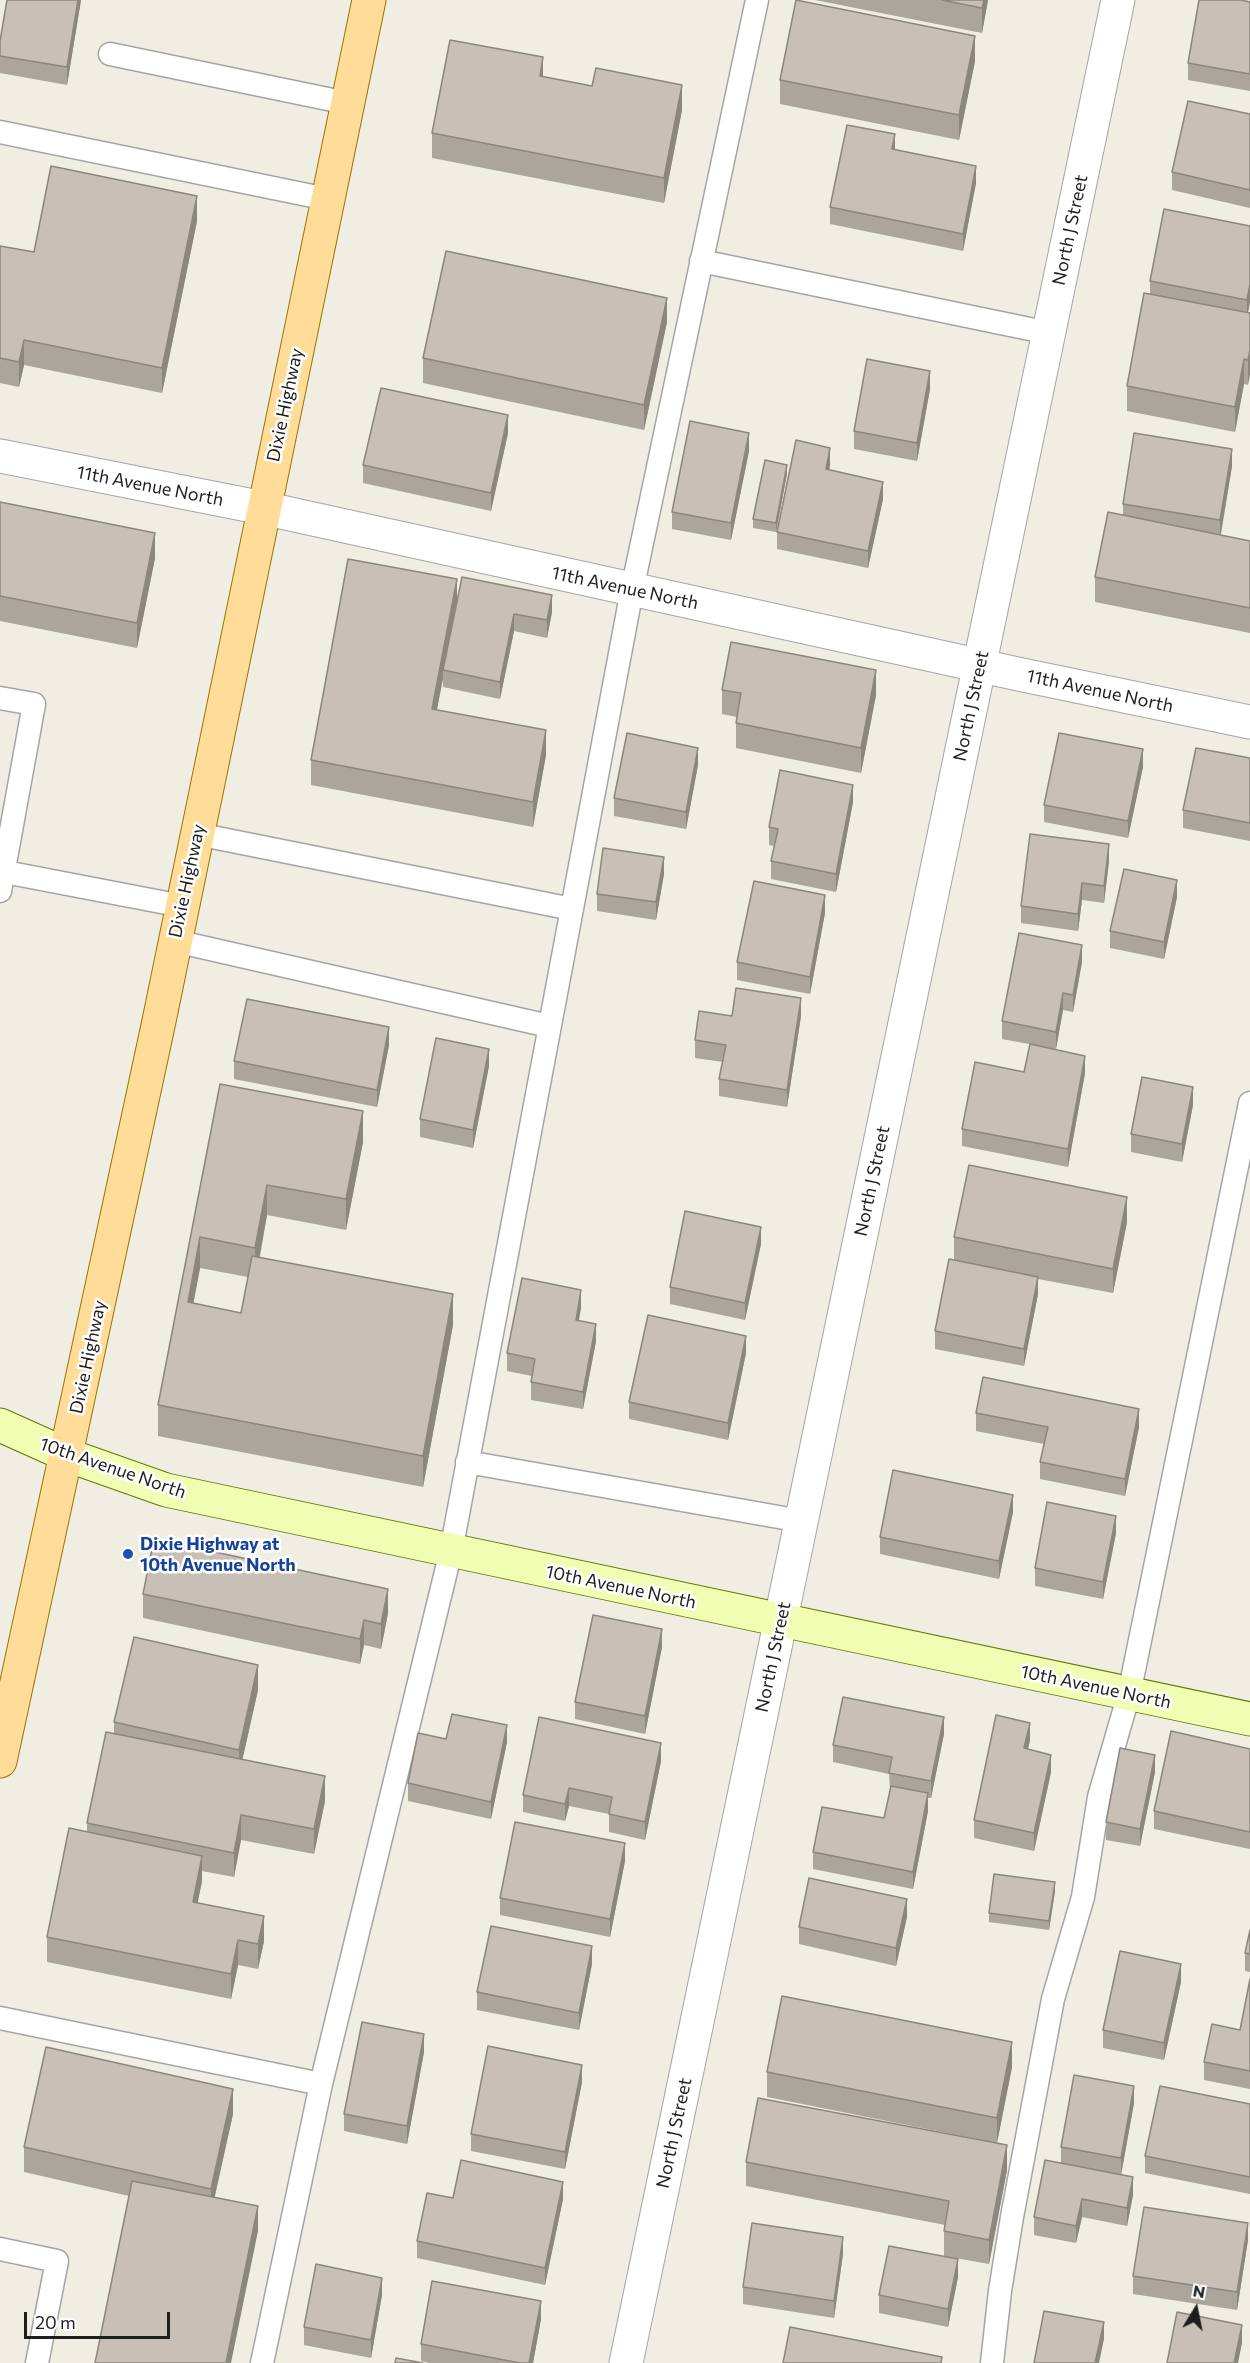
<!DOCTYPE html>
<style>
body{margin:0}
#map{position:relative;width:1250px;height:2363px;overflow:hidden;background:#f0ede3;font-family:Commissioner,sans-serif}
canvas{display:block}
.north{position:absolute;left:1166px;top:2279px;width:60px;height:60px;-webkit-text-stroke:4px #fff;paint-order:stroke;rotate:10deg;font-size:16px;font-weight:700;line-height:24px;text-align:center;color:#1e1e1e}
.north::after{content:'';display:block;margin:auto;width:21px;height:27px;background:#1e1e1e;clip-path:polygon(50% 0,100% 100%,50% 72%,0 100%)}
.scale{position:absolute;left:24px;top:2312px;width:146px;height:27px;box-sizing:border-box;border:3px solid #1e1e1e;border-top:0;padding-left:8px;font-size:18px;line-height:21px;white-space:nowrap;color:#1e1e1e;-webkit-text-stroke:4px #fff;paint-order:stroke}
</style>
<div id="map">
<canvas width="1250" height="2363"></canvas>
<div class="north">N</div>
<div class="scale">20 m</div>
</div>
<script>
const ctx = document.querySelector('canvas').getContext('2d');
ctx.lineJoin = 'round';
function shape(rows) {
  const path = new Path2D();
  for (const r of rows) {
    path.moveTo(r[0], r[1]);
    for (let i = 2; i < r.length; i += 2) path.lineTo(r[i], r[i + 1]);
  }
  return path;
}
function trace(path, color, width, dash) {
  ctx.strokeStyle = color;
  ctx.lineWidth = width;
  ctx.lineCap = dash ? 'butt' : 'round';
  ctx.setLineDash(dash || []);
  ctx.stroke(path);
}
function fillPath(path, color) {
  ctx.fillStyle = color;
  ctx.fill(path, 'evenodd');
}
function write(font, color, halo, rows, align = 'center') {
  ctx.font = font + ' Commissioner,sans-serif';
  ctx.lineWidth = 5;
  ctx.setLineDash([]);
  ctx.textBaseline = 'middle';
  ctx.strokeStyle = halo;
  ctx.fillStyle = color;
  for (const [text, x, y, turn = 0] of rows) {
    ctx.save();
    ctx.translate(x, y);
    ctx.rotate((+turn || 0) * Math.PI / 180);
    ctx.textAlign = isNaN(turn) ? turn : align;
    if (halo) ctx.strokeText(text, 0, 0);
    ctx.fillText(text, 0, 0);
    ctx.restore();
  }
}
const lane = shape([
 [110,54,347,103],
 [0,132,327,199],
 [701,261,1049,333],
 [0,698,34,704,0,891],
 [197,834,572,909],
 [0,871,182,906],
 [175,941,549,1026],
 [467,1462,801,1521],
 [0,2018,321,2084,451,1551,632,590,757,0],
 [0,2249,57,2261,37,2363],
 [262,2363,321,2084],
 [992,2363,1000,2291,1012,2217,1053,1999,1083,1897,1099,1797,1129,1694,1250,1103]
]);
const street = shape([
 [0,456,263,508,1018,674,1250,722],
 [626,2363,1118,0]
]);
const secondary = shape([
 [0,1425,67,1455,166,1490,1250,1719]
]);
const primary = shape([
 [0,1761,159,1021,369,0]
]);
trace(lane, '#a5a5a5', 25);
trace(street, '#a5a5a5', 35);
trace(secondary, '#617a00', 35);
trace(primary, '#987500', 35);
trace(lane, '#fff', 22);
trace(street, '#fff', 33);
trace(secondary, '#f2fdb4', 33);
trace(primary, '#fd9', 33);
fillPath(shape([
 [81,0,67,85,0,73,0,41],
 [815,0,988,0,982,33],
 [1250,2,1250,91,1188,80,1188,63],
 [975,61,959,140,780,104,780,80],
 [543,77,592,86,682,110,664,203,432,158,432,133],
 [1250,114,1250,208,1172,190,1172,172],
 [895,150,976,183,963,251,830,224,830,207],
 [1164,209,1250,302,1248,312,1250,313,1248,385,1244,384,1235,432,1127,411,1127,386,1150,295,1150,281],
 [197,221,162,393,24,365,19,387,0,383,0,246,34,252],
 [667,322,644,430,423,383,423,358],
 [930,389,917,461,854,449,854,431],
 [508,433,491,511,363,483,363,465],
 [749,451,731,540,672,529,672,512],
 [830,465,829,470,883,499,868,568,777,549,777,532],
 [1232,466,1221,535,1250,541,1250,633,1095,602,1095,577,1123,515,1123,504],
 [787,474,776,532,753,528,753,519],
 [0,502,155,558,137,648,0,621],
 [457,603,552,612,547,638,514,631,500,699,443,687,443,678,437,710,546,755,533,827,311,785,311,760],
 [722,690,876,695,861,773,736,748,736,723,737,717,722,714],
 [1250,758,1250,841,1183,828,1183,810],
 [698,765,686,829,614,816,614,798],
 [1143,767,1128,838,1044,822,1044,805],
 [853,802,836,892,771,879,771,861,774,846,769,845,769,827],
 [1109,861,1104,903,1082,900,1078,931,1021,923,1021,906],
 [664,874,656,920,597,911,597,894],
 [1177,897,1164,959,1110,948,1110,931],
 [825,913,810,994,737,980,737,962],
 [1082,962,1073,1012,1063,1010,1056,1049,1002,1039,1002,1021],
 [732,1016,801,1016,787,1107,719,1096,719,1079,723,1062,695,1058,695,1040],
 [389,1045,377,1107,234,1079,234,1061],
 [489,1066,473,1148,420,1137,420,1119],
 [1024,1072,1085,1073,1068,1167,962,1146,962,1129],
 [220,1084,363,1142,346,1230,267,1215,260,1257,453,1325,423,1487,158,1436,158,1405],
 [200,1268,248,1277,241,1313,193,1303],
 [1193,1105,1182,1162,1131,1152,1131,1134],
 [1127,1222,1113,1293,1038,1279,1038,1294,1024,1366,935,1349,935,1331,954,1260,954,1237],
 [761,1244,745,1320,670,1304,670,1287],
 [581,1308,578,1320,596,1341,583,1409,531,1400,531,1382,532,1376,507,1371,507,1353],
 [746,1353,728,1440,629,1419,629,1402],
 [976,1413,1139,1427,1125,1496,1040,1479,1040,1462,1044,1444,976,1431],
 [1013,1512,999,1579,880,1554,880,1537],
 [1116,1533,1103,1599,1035,1586,1035,1568],
 [143,1594,388,1613,381,1649,364,1645,360,1664,143,1618],
 [662,1647,645,1734,575,1719,575,1702],
 [258,1690,242,1760,325,1801,314,1854,241,1840,234,1877,202,1871,202,1881,197,1903,264,1941,258,1969,238,1965,231,1999,47,1962,47,1937,87,1832,87,1823,114,1734,114,1722],
 [944,1734,931,1798,928,1798,928,1811,913,1889,813,1869,813,1852,884,1818,890,1790,889,1774,833,1762,833,1745],
 [446,1739,507,1742,491,1819,408,1801,408,1783],
 [1030,1740,1028,1749,1051,1772,1034,1851,974,1838,974,1820],
 [1250,1749,1250,1849,1154,1829,1154,1811],
 [661,1761,645,1840,609,1832,609,1814,569,1806,565,1821,523,1812,523,1795],
 [1155,1772,1140,1846,1106,1840,1106,1822],
 [625,1861,610,1937,500,1915,500,1898],
 [1055,1891,1049,1930,989,1922,989,1913],
 [907,1917,896,1966,799,1944,799,1927],
 [1250,1930,1250,1972,1245,1971,1245,1953],
 [592,1964,579,2030,477,2010,477,1992],
 [1250,1979,1250,2089,1204,2080,1204,2062,1240,2030],
 [1181,1982,1164,2060,1103,2048,1103,2030],
 [424,2052,407,2144,344,2131,344,2114],
 [1012,2067,997,2143,767,2097,767,2072],
 [582,2082,565,2169,471,2151,471,2134],
 [1134,2103,1121,2175,1133,2195,1127,2226,1082,2217,1076,2243,1034,2235,1034,2217,1061,2163,1061,2147],
 [1250,2104,1250,2194,1145,2173,1145,2156],
 [233,2114,214,2198,258,2231,129,2196,24,2172,24,2147],
 [746,2162,1007,2170,989,2264,944,2256,944,2231,945,2225,746,2186],
 [453,2198,563,2199,545,2285,417,2258,417,2241],
 [1248,2240,1237,2310,1133,2294,1133,2276],
 [843,2254,834,2318,743,2304,743,2287],
 [958,2277,948,2327,879,2313,879,2295],
 [382,2295,371,2358,304,2345,304,2327],
 [541,2319,533,2363,429,2363,421,2361,421,2344]
]), '#aca59d');
fillPath(shape([
 [78,0,81,0,67,85,67,67],
 [984,0,988,0,982,33,982,8],
 [975,36,975,61,959,140,959,115],
 [543,57,543,82,540,76],
 [682,85,682,110,664,203,664,178],
 [895,134,895,152,892,149],
 [976,166,976,183,963,251,963,234],
 [197,196,197,221,162,393,162,368],
 [1250,284,1250,302,1247,318,1247,300],
 [667,298,667,322,644,430,644,405],
 [24,340,24,365,19,387,19,362],
 [1250,350,1250,375,1248,385,1248,360],
 [1244,359,1244,384,1235,432,1235,407],
 [930,371,930,389,917,461,917,443],
 [508,415,508,433,491,511,491,493],
 [749,433,749,451,731,540,731,523],
 [830,448,830,465,826,486,826,469],
 [1232,449,1232,466,1220,537,1220,520],
 [787,465,787,474,776,532,776,523],
 [883,482,883,499,868,568,868,551],
 [155,533,155,558,137,648,137,623],
 [457,579,457,604,443,670,443,678,432,734,432,709],
 [552,595,552,612,547,638,547,620],
 [514,614,514,631,500,699,500,682],
 [876,670,876,695,861,773,861,748],
 [546,730,546,755,533,827,533,802],
 [698,748,698,765,686,829,686,812],
 [1143,749,1143,767,1128,838,1128,821],
 [853,785,853,802,836,892,836,874],
 [1109,844,1109,861,1104,903,1104,886],
 [664,857,664,874,656,920,656,902],
 [1177,880,1177,897,1164,959,1164,942],
 [1082,883,1082,900,1078,931,1078,914],
 [825,895,825,913,810,994,810,977],
 [1082,945,1082,962,1073,1012,1073,995],
 [1063,993,1063,1010,1056,1049,1056,1032],
 [801,998,801,1016,787,1107,787,1090],
 [389,1027,389,1045,377,1107,377,1090],
 [489,1049,489,1066,473,1148,473,1130],
 [1085,1056,1085,1073,1068,1167,1068,1149],
 [1193,1087,1193,1105,1182,1162,1182,1144],
 [363,1111,363,1142,346,1230,346,1199],
 [267,1185,267,1215,255,1279,255,1248],
 [1127,1197,1127,1222,1113,1293,1113,1269],
 [761,1227,761,1244,745,1320,745,1303],
 [200,1237,200,1268,188,1333,188,1302],
 [1038,1277,1038,1294,1024,1366,1024,1349],
 [581,1290,581,1308,576,1337,576,1320],
 [453,1294,453,1325,423,1487,423,1456],
 [596,1324,596,1341,583,1409,583,1392],
 [746,1336,746,1353,728,1440,728,1423],
 [1139,1409,1139,1427,1125,1496,1125,1479],
 [1013,1495,1013,1512,999,1579,999,1561],
 [1116,1516,1116,1533,1103,1599,1103,1582],
 [388,1589,388,1613,381,1649,381,1624],
 [364,1620,364,1645,360,1664,360,1639],
 [662,1629,662,1647,645,1734,645,1716],
 [258,1665,258,1690,239,1775,239,1750],
 [944,1717,944,1734,931,1798,931,1781],
 [1030,1723,1030,1740,1024,1766,1024,1748],
 [507,1725,507,1742,491,1819,491,1802],
 [661,1743,661,1761,645,1840,645,1822],
 [1051,1755,1051,1772,1034,1851,1034,1833],
 [1155,1755,1155,1772,1140,1846,1140,1829],
 [325,1776,325,1801,314,1854,314,1829],
 [569,1788,569,1806,565,1821,565,1804],
 [928,1793,928,1811,913,1889,913,1872],
 [241,1815,241,1840,234,1877,234,1853],
 [625,1843,625,1861,610,1937,610,1919],
 [202,1856,202,1881,193,1927,193,1902],
 [1055,1882,1055,1891,1049,1930,1049,1921],
 [907,1899,907,1917,896,1966,896,1948],
 [264,1916,264,1941,258,1969,258,1944],
 [238,1940,238,1965,231,1999,231,1974],
 [592,1946,592,1964,579,2030,579,2013],
 [1181,1964,1181,1982,1164,2060,1164,2043],
 [424,2034,424,2052,407,2144,407,2126],
 [1012,2042,1012,2067,997,2143,997,2118],
 [582,2065,582,2082,565,2169,565,2152],
 [1134,2086,1134,2103,1121,2175,1121,2158],
 [233,2089,233,2114,211,2214,211,2189],
 [1007,2145,1007,2170,989,2264,989,2240],
 [1133,2177,1133,2195,1127,2226,1127,2208],
 [563,2182,563,2199,545,2285,545,2268],
 [1082,2199,1082,2217,1076,2243,1076,2226],
 [258,2206,258,2231,231,2363,226,2363],
 [1248,2223,1248,2240,1237,2310,1237,2292],
 [843,2237,843,2254,834,2318,834,2301],
 [958,2259,958,2277,948,2327,948,2309],
 [382,2278,382,2295,371,2358,371,2340],
 [541,2301,541,2319,533,2363,529,2363],
 [1104,2322,1104,2339,1099,2363,1095,2363],
 [1242,2325,1242,2343,1238,2363,1234,2363]
]), '#8c867f');
const building = shape([
 [7,0,78,0,67,67,0,56,0,41,7,0],
 [796,0,975,36,959,115,780,80,796,0],
 [942,0,984,0,982,8,942,0],
 [1199,0,1241,0,1250,2,1250,74,1188,63,1199,0],
 [450,40,543,57,540,76,592,86,596,68,682,85,664,178,432,133,450,40],
 [1188,101,1250,114,1250,190,1172,172,1188,101],
 [847,125,895,134,892,149,976,166,963,234,830,207,847,125],
 [51,166,197,196,162,368,24,340,19,362,0,358,0,246,34,252,51,166],
 [1164,209,1250,226,1250,284,1247,300,1150,281,1164,209],
 [446,251,667,298,644,405,423,358,446,251],
 [1144,293,1250,313,1250,350,1248,360,1244,359,1235,407,1127,386,1144,293],
 [867,359,930,371,917,443,854,431,867,359],
 [381,388,508,415,491,493,363,465,381,388],
 [690,421,749,433,731,523,672,512,690,421],
 [1134,433,1232,449,1220,520,1123,504,1134,433],
 [796,440,830,448,826,469,883,482,868,551,777,532,796,440],
 [765,460,787,465,776,523,753,519,765,460],
 [0,502,155,533,137,623,0,596,0,502],
 [1108,512,1250,541,1250,608,1095,577,1108,512],
 [348,559,457,579,432,709,546,730,533,802,311,760,348,559],
 [462,577,552,595,547,620,514,614,500,682,443,670,462,577],
 [731,642,876,670,861,748,736,723,741,693,722,690,731,642],
 [627,733,698,748,686,812,614,798,627,733],
 [1059,733,1143,749,1128,821,1044,805,1059,733],
 [1196,748,1250,758,1250,823,1183,810,1196,748],
 [780,770,853,785,836,874,771,861,778,829,769,827,780,770],
 [1030,834,1109,844,1104,886,1082,883,1078,914,1021,906,1030,834],
 [603,848,664,857,656,902,597,894,603,848],
 [1124,869,1177,880,1164,942,1110,931,1124,869],
 [754,881,825,895,810,977,737,962,754,881],
 [1019,933,1082,945,1073,995,1063,993,1056,1032,1002,1021,1019,933],
 [736,988,801,998,787,1090,719,1079,726,1045,695,1040,699,1011,732,1016,736,988],
 [247,999,389,1027,377,1090,234,1061,247,999],
 [436,1038,489,1049,473,1130,420,1119,436,1038],
 [1030,1044,1085,1056,1068,1149,962,1129,975,1062,1024,1072,1030,1044],
 [1142,1077,1193,1087,1182,1144,1131,1134,1142,1077],
 [220,1084,363,1111,346,1199,267,1185,255,1248,200,1237,188,1302,241,1313,252,1256,453,1294,423,1456,158,1405,220,1084],
 [969,1165,1127,1197,1113,1269,954,1237,969,1165],
 [685,1211,761,1227,745,1303,670,1287,685,1211],
 [949,1259,1038,1277,1024,1349,935,1331,949,1259],
 [522,1278,581,1290,576,1320,596,1324,583,1392,531,1382,535,1359,507,1353,522,1278],
 [648,1315,746,1336,728,1423,629,1402,648,1315],
 [983,1377,1139,1409,1125,1479,1040,1462,1048,1427,976,1413,983,1377],
 [893,1470,1013,1495,999,1561,880,1537,893,1470],
 [1047,1502,1116,1516,1103,1582,1035,1568,1047,1502],
 [154,1539,388,1589,381,1624,364,1620,360,1639,143,1594,154,1539],
 [593,1615,662,1629,645,1716,575,1702,593,1615],
 [134,1637,258,1665,239,1750,114,1722,134,1637],
 [843,1697,944,1717,931,1781,889,1773,892,1757,833,1745,843,1697],
 [452,1714,507,1725,491,1802,408,1783,418,1733,446,1739,452,1714],
 [996,1715,1030,1723,1024,1748,1051,1755,1034,1833,974,1820,996,1715],
 [539,1717,661,1743,645,1822,609,1814,612,1797,569,1788,565,1804,523,1795,539,1717],
 [1171,1731,1250,1749,1250,1832,1154,1811,1171,1731],
 [106,1732,325,1776,314,1829,241,1815,234,1853,87,1823,106,1732],
 [1120,1748,1155,1755,1140,1829,1106,1822,1120,1748],
 [891,1786,928,1793,913,1872,813,1852,822,1807,884,1818,891,1786],
 [515,1822,625,1843,610,1919,500,1898,515,1822],
 [69,1828,202,1856,193,1902,264,1916,258,1944,238,1940,231,1974,47,1937,69,1828],
 [994,1874,1055,1882,1049,1921,989,1913,994,1874],
 [809,1878,907,1899,896,1948,799,1927,809,1878],
 [491,1926,592,1946,579,2013,477,1992,491,1926],
 [1250,1930,1250,1954,1245,1953,1250,1930],
 [1120,1951,1181,1964,1164,2043,1103,2030,1120,1951],
 [1250,1979,1250,2071,1204,2062,1212,2024,1240,2030,1250,1979],
 [782,1996,1012,2042,997,2118,767,2072,782,1996],
 [362,2022,424,2034,407,2126,344,2114,362,2022],
 [488,2046,582,2065,565,2152,471,2134,488,2046],
 [46,2047,233,2089,211,2189,24,2147,46,2047],
 [1074,2075,1134,2086,1121,2158,1061,2147,1074,2075],
 [1160,2086,1250,2104,1250,2177,1145,2156,1160,2086],
 [758,2098,1007,2145,989,2240,944,2231,949,2201,746,2162,758,2098],
 [461,2160,563,2182,545,2268,417,2241,427,2193,453,2198,461,2160],
 [1045,2160,1133,2177,1127,2208,1082,2199,1076,2226,1034,2217,1045,2160],
 [132,2181,258,2206,226,2363,95,2363,132,2181],
 [1144,2207,1248,2223,1237,2292,1133,2276,1144,2207],
 [752,2223,843,2237,834,2301,743,2287,752,2223],
 [889,2246,958,2259,948,2309,879,2295,889,2246],
 [316,2264,382,2278,371,2340,304,2327,316,2264],
 [432,2281,541,2301,529,2363,520,2363,421,2344,432,2281],
 [1044,2311,1104,2322,1095,2363,1034,2363,1044,2311],
 [1177,2312,1242,2325,1234,2363,1167,2363,1177,2312],
 [790,2327,942,2357,941,2363,783,2363,790,2327],
 [396,2358,423,2363,395,2363,396,2358]
]);
fillPath(building, '#c8c0b6');
trace(building, '#8c867f', 1.5);
for (const [x, y, r, color] of [
 [128,1554,6,"#1a4fb4"]
]) {
  const dot = new Path2D();
  dot.arc(x, y, r, 0, 2 * Math.PI);
  ctx.fillStyle = color;
  ctx.fill(dot);
  trace(dot, '#fff', 2);
}
write('18px', '#1e1e1e', '#fff', [
 ["North J Street",1070,230,-78],
 ["Dixie Highway",285,405,-78],
 ["11th Avenue North",150,486,11],
 ["11th Avenue North",625,588,12],
 ["11th Avenue North",1100,691,12],
 ["North J Street",971,706,-78],
 ["Dixie Highway",187,881,-78],
 ["North J Street",872,1181,-78],
 ["Dixie Highway",88,1357,-78],
 ["10th Avenue North",113,1468,19],
 ["10th Avenue North",621,1587,12],
 ["North J Street",773,1657,-78],
 ["10th Avenue North",1096,1687,12],
 ["North J Street",674,2133,-78]
]);
write('bold 18px', '#164399', '#fff', [
 ["Dixie Highway at",140,1544],
 ["10th Avenue North",140,1565]
], 'left');
</script>
